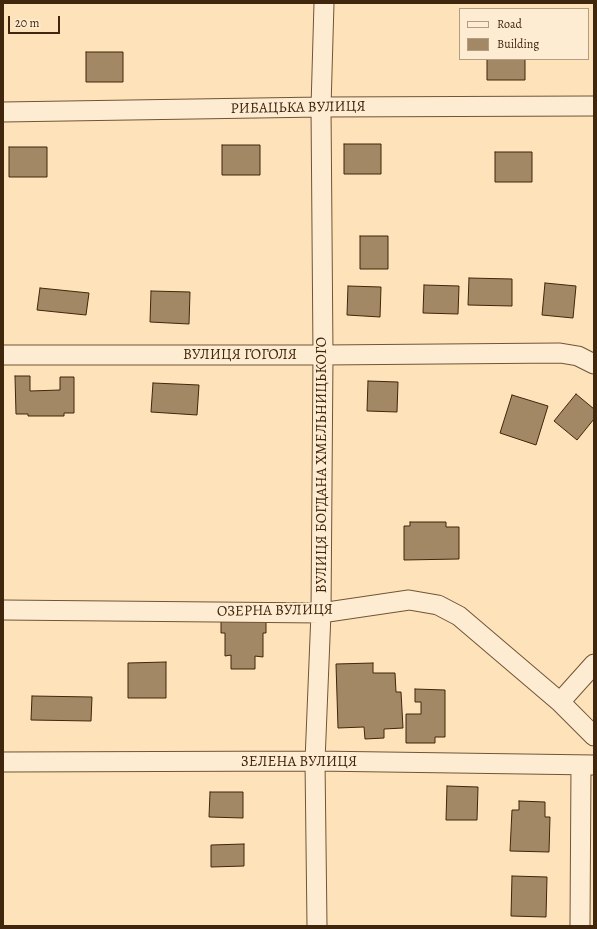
<!DOCTYPE html>
<meta charset="utf-8">
<style>
body{margin:0}
#map{position:relative;width:597px;height:929px;overflow:hidden;background:#fee2b9;font-family:Alegreya,serif}
canvas{display:block}
.frame{position:absolute;inset:0;border:4px solid #40260c;pointer-events:none}
.legend{position:absolute;left:459px;top:8px;width:130px;height:52px;box-sizing:border-box;background:#feecd2;border:1px solid #b29d83;margin:0;padding:5px 7px;list-style:none;font-size:12px;color:#40260c}
.legend li{display:flex;align-items:center;gap:8px;height:20px}
.legend b{width:20px;border:1px solid #b29d83}
.scale{position:absolute;left:8px;top:16px;width:52px;height:18px;box-sizing:border-box;border:2px solid #40260c;border-top:0;padding-left:5px;font-size:12px;line-height:14px;white-space:nowrap;color:#40260c;-webkit-text-stroke:3px #feecd2;paint-order:stroke}
</style>
<div id="map">
<canvas width="597" height="929"></canvas>
<div class="frame"></div>
<ul class="legend">
<li><b style="height:5px;background:#feecd2"></b>Road</li>
<li><b style="height:11px;background:#a38866"></b>Building</li>
</ul>
<div class="scale">20 m</div>
</div>
<script>
const ctx = document.querySelector('canvas').getContext('2d');
ctx.lineJoin = 'round';
function fillPath(path, color) {
  ctx.fillStyle = color;
  ctx.fill(path, 'evenodd');
}
function shape(rows) {
  const path = new Path2D();
  for (const r of rows) {
    path.moveTo(r[0], r[1]);
    for (let i = 2; i < r.length; i += 2) path.lineTo(r[i], r[i + 1]);
  }
  return path;
}
function trace(path, color, width, dash) {
  ctx.strokeStyle = color;
  ctx.lineWidth = width;
  ctx.lineCap = dash ? 'butt' : 'round';
  ctx.setLineDash(dash || []);
  ctx.stroke(path);
}
function write(font, color, halo, rows, align = 'center') {
  ctx.font = font + ' Alegreya,serif';
  ctx.lineWidth = 4;
  ctx.setLineDash([]);
  ctx.textBaseline = 'middle';
  ctx.strokeStyle = halo;
  ctx.fillStyle = color;
  for (const [text, x, y, turn = 0] of rows) {
    ctx.save();
    ctx.translate(x, y);
    ctx.rotate((+turn || 0) * Math.PI / 180);
    ctx.textAlign = isNaN(turn) ? turn : align;
    if (halo) ctx.strokeText(text, 0, 0);
    ctx.fillText(text, 0, 0);
    ctx.restore();
  }
}
const building = shape([
 [86,52,123,52,123,82,86,82,86,52],
 [487,59,525,59,525,80,487,80,487,59],
 [344,144,381,144,381,174,344,174,344,144],
 [222,145,260,145,260,175,222,175,222,145],
 [9,147,47,147,47,177,9,177,9,147],
 [495,152,532,152,532,182,495,182,495,152],
 [360,236,388,236,388,269,360,269,360,236],
 [469,278,512,279,512,306,468,305,469,278],
 [545,283,576,286,573,318,542,315,545,283],
 [424,285,459,286,458,314,423,313,424,285],
 [348,286,381,287,380,317,347,315,348,286],
 [40,288,89,293,86,315,37,310,40,288],
 [151,291,190,292,189,324,150,322,151,291],
 [15,376,30,376,30,391,60,390,60,377,74,377,74,413,64,413,64,416,28,416,28,414,16,414,15,376],
 [368,381,398,382,397,412,367,411,368,381],
 [153,383,199,385,197,415,151,412,153,383],
 [576,394,594,409,594,419,577,440,554,421,576,394],
 [512,395,548,406,536,445,500,433,512,395],
 [410,522,446,522,446,527,459,527,459,559,404,560,404,526,410,526,410,522],
 [221,614,266,620,266,633,263,633,263,657,255,656,255,669,231,669,231,655,225,656,225,633,221,633,221,614],
 [166,662,166,698,128,698,128,663,166,662],
 [373,663,373,673,395,673,396,692,401,692,403,728,384,729,384,738,365,739,364,727,338,728,336,664,373,663],
 [415,689,445,690,445,737,435,737,435,743,406,743,406,714,421,714,421,702,415,702,415,689],
 [32,696,92,697,91,721,31,720,32,696],
 [447,786,478,787,477,820,446,820,447,786],
 [210,792,243,792,243,818,209,817,210,792],
 [519,801,545,802,545,817,550,817,549,852,510,851,512,810,519,810,519,801],
 [244,844,244,866,211,867,211,845,244,844],
 [512,876,547,877,546,917,511,916,512,876]
]);
fillPath(building, '#a38866');
trace(building, '#40260c', 1);
const minor = shape([
 [3,112,321,107,594,106],
 [3,355,323,355,560,353,578,356,594,364],
 [3,610,321,613,409,600,438,605,459,616,560,702,594,736],
 [560,702,594,664],
 [3,762,315,761,594,765],
 [317,926,315,761,321,613,323,355,321,107,324,3],
 [580,926,581,765]
]);
trace(minor, '#705537', 21);
trace(minor, '#feecd2', 19);
write('15px', '#40260c', '#feecd2', [
 ["РИБАЦЬКА ВУЛИЦЯ",298,108,-1],
 ["ВУЛИЦЯ ГОГОЛЯ",240,355],
 ["ВУЛИЦЯ БОГДАНА ХМЕЛЬНИЦЬКОГО",322,465,-90],
 ["ОЗЕРНА ВУЛИЦЯ",275,611,-1],
 ["ЗЕЛЕНА ВУЛИЦЯ",299,762]
]);
</script>
